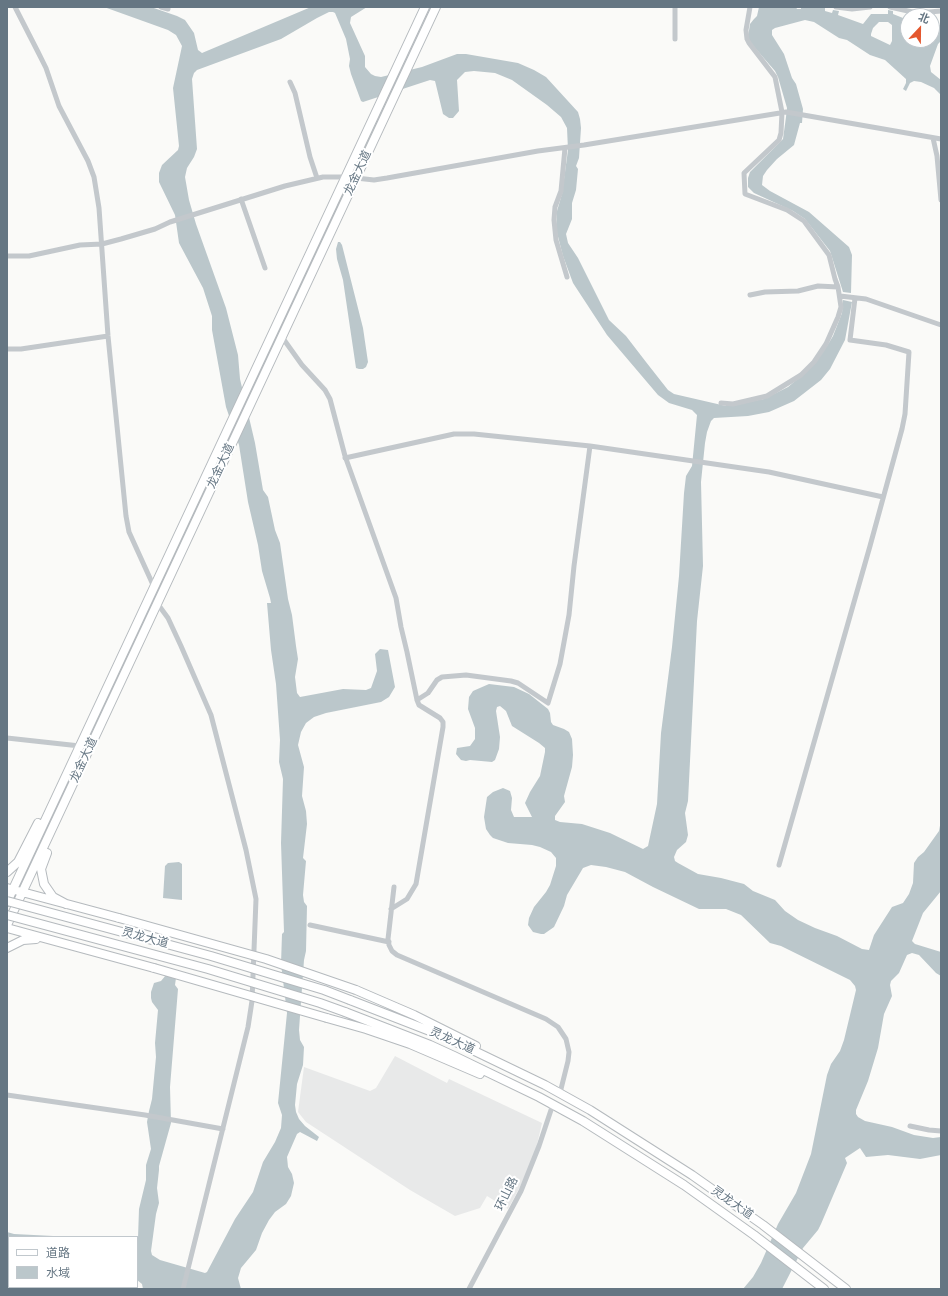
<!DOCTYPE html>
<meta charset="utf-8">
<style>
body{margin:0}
#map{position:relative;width:948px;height:1296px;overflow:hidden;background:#fafaf8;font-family:"Space Grotesk","Noto Sans SC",sans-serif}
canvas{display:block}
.frame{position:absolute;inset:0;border:8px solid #657683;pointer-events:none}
.legend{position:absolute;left:8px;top:1236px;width:130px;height:52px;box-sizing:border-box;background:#fff;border:1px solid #c1c8cd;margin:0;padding:5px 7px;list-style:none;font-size:12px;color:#657683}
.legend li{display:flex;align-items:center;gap:8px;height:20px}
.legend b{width:20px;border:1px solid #c1c8cd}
.north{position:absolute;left:900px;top:8px;width:40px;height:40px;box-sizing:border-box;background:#fff;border:1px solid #c1c8cd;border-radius:50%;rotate:22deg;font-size:11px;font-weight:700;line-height:16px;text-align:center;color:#657683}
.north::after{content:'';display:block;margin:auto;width:14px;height:18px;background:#e4572e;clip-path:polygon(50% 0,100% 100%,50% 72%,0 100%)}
</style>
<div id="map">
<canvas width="948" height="1296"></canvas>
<div class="frame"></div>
<ul class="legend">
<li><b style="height:5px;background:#fff"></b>道路</li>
<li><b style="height:11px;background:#bbc7cb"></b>水域</li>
</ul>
<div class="north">北</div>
</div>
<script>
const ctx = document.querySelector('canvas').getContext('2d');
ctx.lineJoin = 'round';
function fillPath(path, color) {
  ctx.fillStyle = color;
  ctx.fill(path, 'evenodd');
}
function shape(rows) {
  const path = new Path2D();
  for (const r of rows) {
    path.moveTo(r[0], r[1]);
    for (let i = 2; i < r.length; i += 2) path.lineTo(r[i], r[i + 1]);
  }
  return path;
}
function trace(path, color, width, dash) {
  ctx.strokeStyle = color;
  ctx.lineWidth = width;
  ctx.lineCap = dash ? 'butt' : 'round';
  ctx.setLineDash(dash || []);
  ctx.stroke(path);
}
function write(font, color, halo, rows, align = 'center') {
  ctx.font = font + ' "Space Grotesk","Noto Sans SC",sans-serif';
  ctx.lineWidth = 4;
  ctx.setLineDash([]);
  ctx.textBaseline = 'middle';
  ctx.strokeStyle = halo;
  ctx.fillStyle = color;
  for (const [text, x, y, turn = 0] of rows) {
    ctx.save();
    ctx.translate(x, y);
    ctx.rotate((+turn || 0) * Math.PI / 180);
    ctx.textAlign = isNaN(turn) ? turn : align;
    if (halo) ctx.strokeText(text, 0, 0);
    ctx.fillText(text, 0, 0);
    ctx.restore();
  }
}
fillPath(shape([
 [395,1056,447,1083,449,1079,542,1123,535,1153,520,1187,508,1209,487,1196,480,1208,455,1216,410,1190,306,1122,298,1112,304,1067,370,1091,376,1088]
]), '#e8e9e9');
fillPath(shape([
 [104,7,151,7,177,16,185,20,194,33,198,50,202,53,311,7,367,7,351,17,350,23,365,56,365,67,371,74,375,76,381,77,422,67,457,54,466,54,518,63,534,70,546,77,578,112,580,119,581,128,579,158,576,166,578,169,576,190,572,203,572,219,566,234,568,243,578,258,609,320,626,336,646,362,668,390,674,394,726,406,764,399,788,387,800,377,827,346,833,336,842,313,843,300,852,302,845,340,830,369,821,380,794,401,769,412,748,416,714,418,711,421,707,432,705,443,701,482,703,566,697,621,688,801,685,813,688,835,686,842,677,850,674,857,675,861,678,863,698,874,721,878,744,884,753,891,775,900,785,911,798,920,815,928,837,936,862,949,869,950,874,935,892,907,903,903,909,894,913,883,914,863,918,857,924,852,939,831,941,820,941,891,923,913,912,941,915,944,941,952,941,976,936,973,919,955,912,953,907,955,899,973,891,981,890,985,892,996,884,1014,878,1048,868,1081,856,1110,856,1114,858,1117,865,1121,892,1127,914,1135,933,1138,941,1137,941,1155,920,1159,888,1155,866,1157,860,1148,845,1158,847,1163,821,1224,818,1230,803,1248,782,1289,743,1289,753,1277,761,1263,778,1224,796,1193,811,1154,827,1075,831,1064,840,1051,844,1040,856,990,855,986,850,980,781,946,770,943,741,915,726,909,699,909,653,887,625,872,606,867,591,865,583,868,567,895,564,906,554,927,544,934,541,934,533,932,528,925,529,918,534,907,546,892,550,885,556,866,556,858,551,852,540,847,532,845,508,843,493,838,490,835,486,829,484,817,487,797,493,792,503,788,510,791,512,798,511,810,514,817,532,817,525,803,530,792,540,776,545,752,545,748,539,743,512,726,506,711,500,706,497,707,496,711,500,737,499,749,495,760,492,762,470,760,466,761,461,760,456,754,457,748,470,746,475,739,475,728,468,709,469,697,473,691,489,684,514,687,529,694,548,709,550,713,551,722,553,725,564,729,569,732,572,739,573,755,572,767,564,796,565,802,555,816,555,820,560,822,582,824,610,833,643,849,648,846,657,804,661,733,672,647,679,576,684,493,686,476,692,466,697,415,692,410,669,403,658,395,607,335,573,283,563,256,556,229,557,211,562,194,568,150,567,128,561,117,547,105,512,80,495,73,474,71,465,72,457,80,459,111,453,118,449,118,443,114,436,85,435,81,430,80,363,102,361,101,351,74,349,66,350,59,346,39,335,13,333,12,329,12,317,18,281,39,197,70,194,73,192,79,197,149,194,157,187,168,185,177,189,200,196,224,226,308,238,355,240,379,255,443,263,490,268,497,275,530,280,543,288,599,292,615,296,646,298,659,295,677,297,693,300,697,343,689,366,690,371,688,377,671,375,654,380,649,388,650,395,687,389,697,381,702,326,713,314,717,306,723,301,732,298,745,304,767,302,796,306,811,307,824,303,858,306,861,303,895,304,902,307,906,306,951,304,960,299,1030,300,1040,304,1047,303,1065,297,1084,295,1105,296,1112,299,1119,305,1126,319,1137,317,1141,300,1132,297,1134,287,1157,288,1167,292,1174,294,1183,291,1196,286,1204,275,1212,269,1220,262,1233,256,1250,241,1268,238,1278,241,1289,143,1289,142,1284,137,1280,137,1240,138,1238,139,1209,146,1180,146,1165,151,1149,147,1122,149,1111,152,1099,156,1057,155,1043,158,1010,152,1002,151,998,151,992,154,983,161,981,166,975,176,978,175,985,178,989,170,1087,171,1123,159,1166,159,1170,157,1188,159,1203,156,1214,151,1251,152,1255,160,1260,205,1273,207,1272,235,1219,253,1192,263,1162,275,1142,281,1128,282,1115,278,1103,287,1013,281,964,282,934,284,932,281,843,283,779,279,762,280,740,276,684,271,650,267,603,271,603,270,598,262,571,258,545,248,502,239,445,226,407,212,330,212,316,203,288,179,243,175,215,159,182,159,173,162,165,178,150,179,146,173,88,182,46,176,35,168,30],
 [759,7,796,7,797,9,801,9,801,7,825,8,825,11,832,13,833,10,839,11,838,15,863,24,871,14,888,14,888,10,893,11,893,14,908,20,908,40,911,40,911,45,914,45,918,40,932,40,932,26,941,25,941,41,938,44,930,66,931,72,941,80,941,95,934,88,921,82,914,81,910,83,906,91,903,89,906,83,906,79,885,60,870,55,847,40,839,38,814,22,805,20,775,28,772,30,772,35,784,54,792,78,796,84,803,109,802,123,800,123,794,145,777,159,767,170,763,176,762,185,770,191,809,212,849,247,852,255,851,293,843,292,830,251,805,219,793,211,754,193,748,187,748,178,750,172,783,139,786,117,787,108,778,77,775,71,749,41,748,37,750,24,754,19,757,16],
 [879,22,888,22,892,25,892,41,890,45,871,36,871,34,873,28],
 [338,242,340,242,342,245,363,328,368,362,366,367,363,369,359,369,356,368,343,280,337,259,336,249],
 [179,862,182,864,182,900,163,898,165,866,168,863],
 [7,1232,14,1234,73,1237,9,1237,9,1271,7,1271]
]), '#bbc7cb');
const primary = shape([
 [47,853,41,869,44,884,53,897,66,904],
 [7,872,18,862,38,823],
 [7,888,119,918],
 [7,902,425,7],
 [7,925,436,7],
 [7,928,154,968],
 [7,948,23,940,36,939],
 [356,990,414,1015,476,1046],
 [350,1000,435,1033,460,1044,545,1085,590,1110,692,1175,763,1225,846,1289],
 [345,1012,430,1045,454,1056,539,1097,583,1121,684,1185,754,1235,824,1289],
 [327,1018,366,1029,410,1044,480,1074]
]);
trace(primary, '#b5babe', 10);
trace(shape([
 [15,7,38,52,46,68,59,106,88,161,94,177,99,208,108,336,126,516,129,532,154,587],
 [161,7,168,9],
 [836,7,852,9,870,7],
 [890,7,917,13,941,11],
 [675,39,675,7],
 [290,82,295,93,310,157,317,178],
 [933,138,937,156,941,200],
 [565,148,561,191,555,207,554,220,556,240,567,277],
 [356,178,374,180,387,178,538,151,584,145,786,112,941,139],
 [241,199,265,268],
 [7,256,29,256,80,245,102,244,121,239,155,229,170,222,285,186,323,177,346,177],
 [750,295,765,292,798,291,818,286,838,287],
 [840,296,866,299,941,325],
 [282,337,302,365,325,390,330,399,345,456,396,598,401,627,407,652,417,700,419,705,440,718,443,722,443,727,416,884,407,899,391,909],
 [7,349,21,349,108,336],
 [721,403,733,404,767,396,801,375,814,362,826,344,838,317,841,307,838,287,835,279,829,255,804,221,787,210,745,194,744,173,779,140,781,133,782,112,775,77,749,43,747,39,746,30,750,7],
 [345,458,454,434,474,434,590,446,769,472,883,497],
 [157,603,168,618,181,646,211,715,246,850,256,899,252,1001,248,1027,183,1289],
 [417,700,428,693,437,680,442,677,466,675,511,681,518,683,548,703,560,664,569,615,574,566,590,446],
 [7,738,80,746],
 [779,865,870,546,902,429,905,414,909,352,886,345,850,340,855,298],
 [394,887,388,939,389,945,392,951,397,955,546,1019,558,1027,566,1039,569,1052,568,1061,560,1093],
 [310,925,389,942],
 [7,1095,145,1115,223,1129],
 [910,1126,929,1130,941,1131],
 [469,1289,521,1191,539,1146,553,1104]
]), '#c3c8cc', 5);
trace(primary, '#fff', 8);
const primaryBridge = shape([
 [7,901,211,956,324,990,350,1000],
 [7,915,208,969,320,1003,345,1012],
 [119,918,266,959,356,990],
 [154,968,327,1018]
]);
trace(primaryBridge, '#b5babe', 10, []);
trace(primaryBridge, '#fff', 8);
write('12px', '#657683', '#fff', [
 ["龙金大道",358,173,-65],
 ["龙金大道",221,466,-65],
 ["龙金大道",84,760,-65],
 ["灵龙大道",145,938,15],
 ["灵龙大道",452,1041,24],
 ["环山路",507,1194,-64],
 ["灵龙大道",732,1203,35]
]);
</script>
